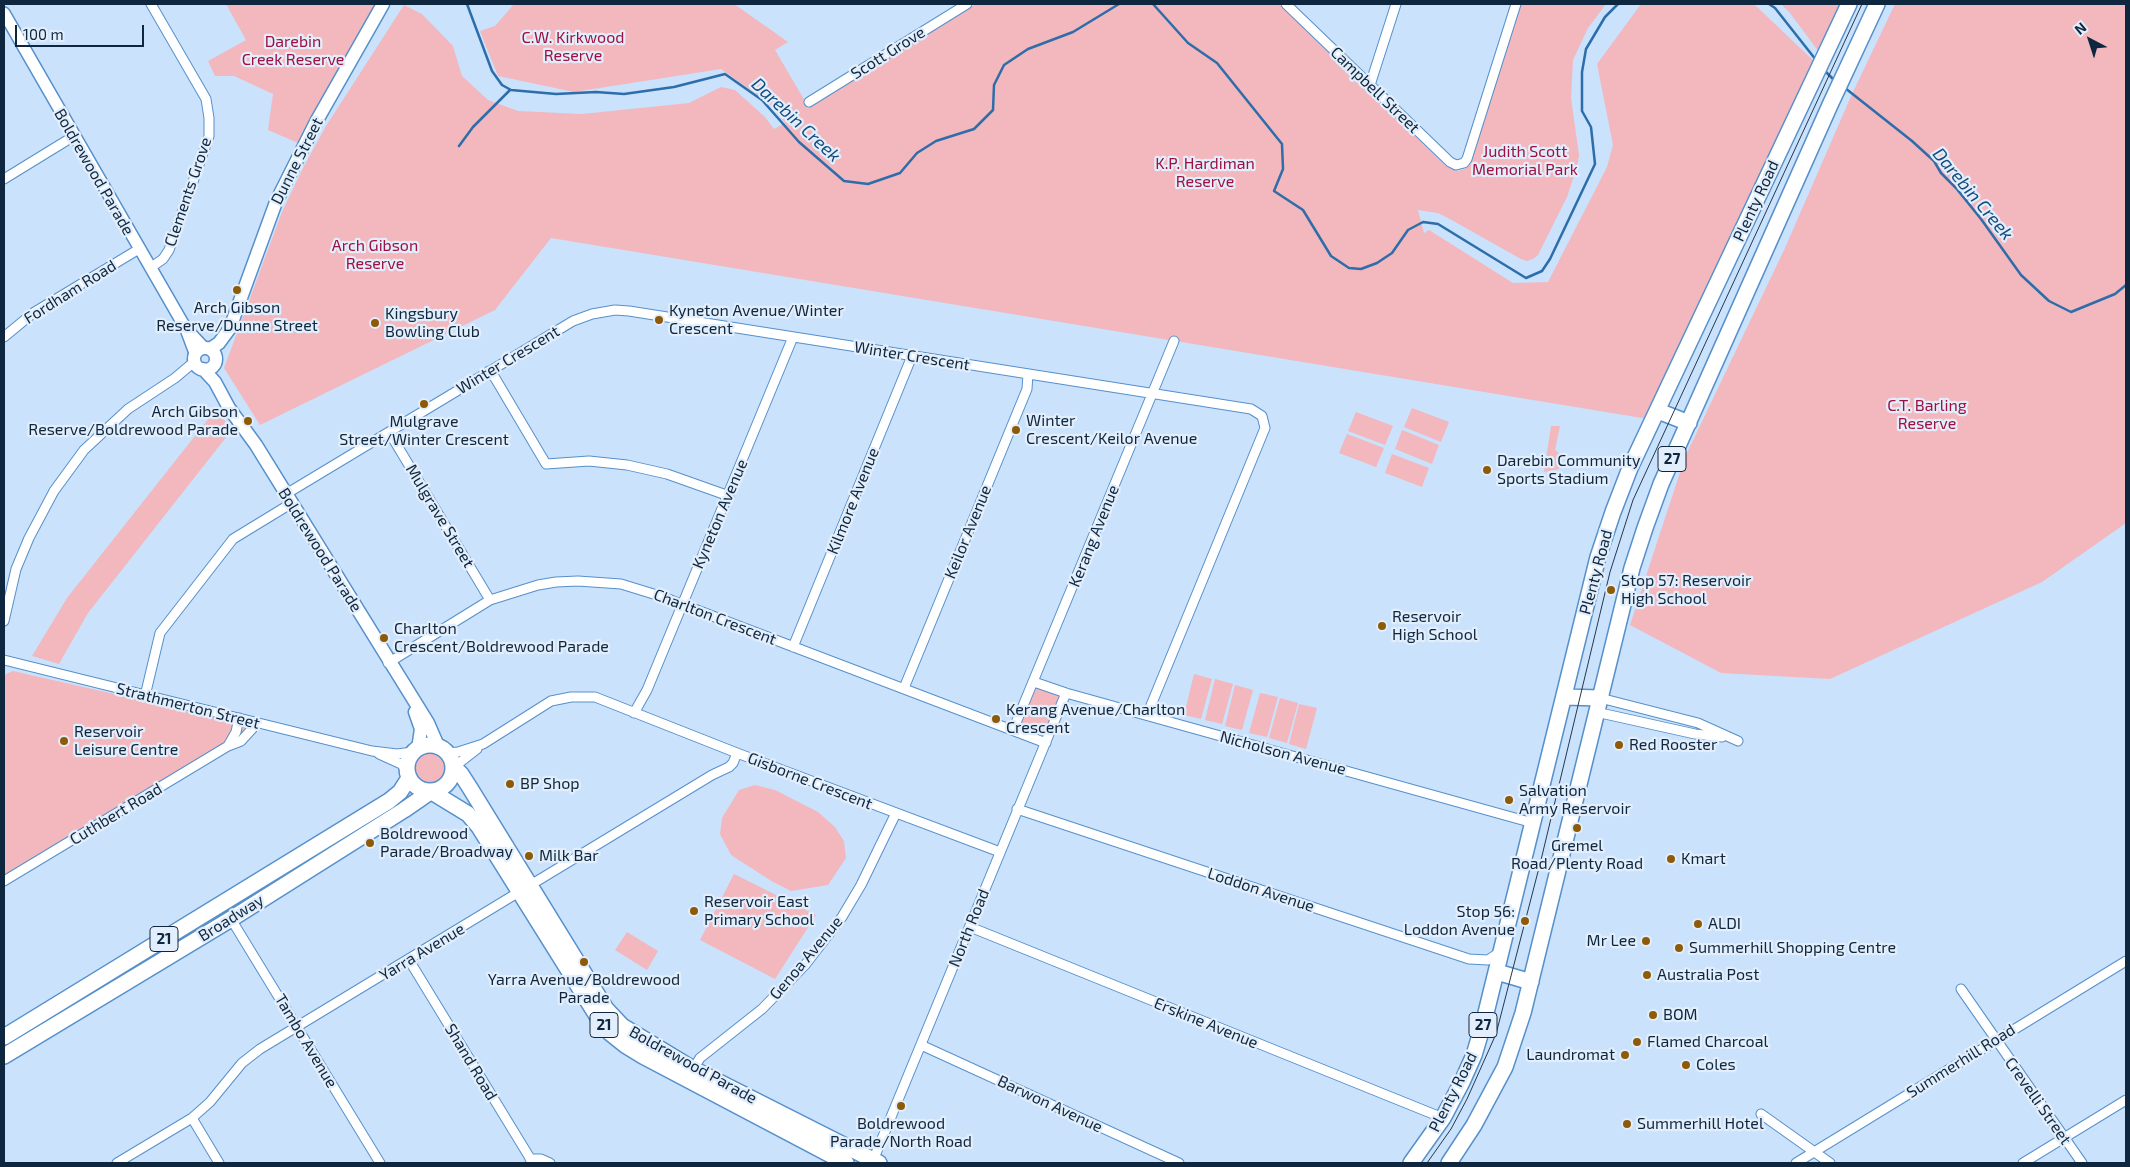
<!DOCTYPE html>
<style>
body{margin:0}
#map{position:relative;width:2130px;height:1167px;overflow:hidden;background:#cae2fc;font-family:"Exo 2",sans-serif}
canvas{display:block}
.frame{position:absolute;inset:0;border:5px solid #0e263e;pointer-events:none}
.north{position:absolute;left:2065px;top:15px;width:50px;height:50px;-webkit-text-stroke:4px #e2eefb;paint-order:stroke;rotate:320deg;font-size:14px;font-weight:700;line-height:20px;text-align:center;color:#0e263e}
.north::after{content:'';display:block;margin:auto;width:18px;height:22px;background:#0e263e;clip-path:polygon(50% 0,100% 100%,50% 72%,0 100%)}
.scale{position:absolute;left:15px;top:25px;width:129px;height:22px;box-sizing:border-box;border:2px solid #0e263e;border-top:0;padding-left:6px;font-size:15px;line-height:18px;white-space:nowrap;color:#0e263e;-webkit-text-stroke:4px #e2eefb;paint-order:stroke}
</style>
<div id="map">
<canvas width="2130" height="1167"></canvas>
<div class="frame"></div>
<div class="north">N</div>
<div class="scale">100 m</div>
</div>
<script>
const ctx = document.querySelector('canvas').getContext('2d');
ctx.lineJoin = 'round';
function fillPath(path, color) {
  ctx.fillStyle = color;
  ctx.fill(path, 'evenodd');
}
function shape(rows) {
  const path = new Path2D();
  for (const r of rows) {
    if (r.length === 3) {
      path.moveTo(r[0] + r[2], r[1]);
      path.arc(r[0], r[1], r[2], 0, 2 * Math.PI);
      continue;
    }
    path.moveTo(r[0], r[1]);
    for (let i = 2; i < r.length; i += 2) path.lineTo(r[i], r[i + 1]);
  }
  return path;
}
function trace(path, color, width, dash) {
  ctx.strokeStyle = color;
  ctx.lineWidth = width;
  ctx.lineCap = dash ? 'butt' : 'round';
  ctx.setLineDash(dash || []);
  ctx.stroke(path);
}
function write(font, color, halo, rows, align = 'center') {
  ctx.font = font + ' "Exo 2",sans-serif';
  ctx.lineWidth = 4.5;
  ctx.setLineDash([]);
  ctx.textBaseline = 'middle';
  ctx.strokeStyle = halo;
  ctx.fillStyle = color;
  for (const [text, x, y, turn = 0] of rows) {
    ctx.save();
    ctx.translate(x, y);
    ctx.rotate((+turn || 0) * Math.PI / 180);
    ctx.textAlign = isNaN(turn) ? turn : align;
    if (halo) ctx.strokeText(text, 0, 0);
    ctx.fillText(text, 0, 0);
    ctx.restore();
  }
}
fillPath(shape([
 [226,4,376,4,298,143,268,130,273,94,234,76,215,76,208,61,246,40],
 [514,4,734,4,788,42,775,50,809,108,976,4,1279,4,1445,165,1457,171,1465,169,1470,164,1521,4,1606,4,1588,28,1573,60,1571,98,1579,155,1577,167,1567,197,1538,255,1533,259,1527,261,1521,259,1448,218,1438,213,1418,210,1424,233,1429,230,1513,283,1548,282,1607,167,1613,145,1597,64,1641,4,1754,4,1818,65,1654,420,551,238,495,310,260,425,224,368,282,212,303,168,326,126,404,5,422,14,453,46,462,76,488,100,518,111,582,114,689,103,721,87,735,90,765,117,774,129,785,123,769,103,721,69,574,92,498,76,480,31,495,26],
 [1781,4,1840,4,1819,52,1790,13],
 [1895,4,2126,4,2126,523,2042,582,1830,679,1721,673,1630,625,1685,457,1785,248,1852,94],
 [217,408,231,431,88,613,59,664,32,656,67,598],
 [1412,408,1449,422,1441,442,1404,427],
 [1356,412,1393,426,1385,445,1348,431],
 [1551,426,1560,426,1555,450,1561,455,1559,469,1544,472],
 [1402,430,1439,445,1432,464,1395,449],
 [1347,434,1384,448,1376,467,1339,453],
 [1392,454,1429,468,1422,487,1385,473],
 [13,671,246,724,245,730,229,744,4,877,4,675],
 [1194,674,1212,679,1201,719,1184,715],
 [1215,679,1233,684,1222,724,1205,720],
 [1034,682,1066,693,1046,743,1013,730],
 [1235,685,1253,690,1242,730,1225,726],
 [1260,693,1278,697,1267,737,1249,733],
 [1280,698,1298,703,1287,743,1269,738],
 [1299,704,1317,708,1306,749,1289,744],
 [429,769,16],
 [755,785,775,790,818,812,835,827,844,841,846,858,828,885,791,891,773,882,731,855,720,834,722,818,739,790],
 [409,793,416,797,308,863,303,859],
 [298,871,97,992,75,1000,284,872],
 [734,874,816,915,775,979,700,940],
 [627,932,658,951,647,970,615,950]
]), '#f3b7be');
trace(shape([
 [467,4,492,71,502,85,511,90,556,94,596,92,624,94,674,87,725,74,762,100,799,142,844,181,868,184,900,173,917,153,936,141,974,129,993,110,994,85,1004,65,1028,49,1073,32,1119,4],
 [1153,4,1188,43,1217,63,1282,144,1283,169,1274,191,1303,210,1331,256,1349,268,1361,269,1377,263,1392,253,1408,230,1423,222,1438,224,1526,278,1542,271,1550,259,1595,164,1591,127,1582,111,1582,72,1586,49,1605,17,1618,4],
 [1769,4,1775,8,1816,60],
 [1824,70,1834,80],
 [1845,88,1912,141,1934,161,1941,173,1956,188,1981,219,2021,275,2049,301,2071,312,2115,294,2126,285],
 [459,146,473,127,510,90]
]), '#2d6daa', 2.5);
const minor = shape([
 [1286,4,1450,162,1456,165,1464,163,1467,159,1516,4],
 [1370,85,1396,4],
 [809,102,967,4],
 [4,179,74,136],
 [150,268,163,259,169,250,209,136,209,118,206,99,151,4],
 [4,337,33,313,139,249],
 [489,371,495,378,546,464,589,461,627,465,667,474,729,496],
 [389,432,490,600],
 [286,494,573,321,592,314,615,310,629,311,1251,409,1262,416,1265,428,1147,715],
 [4,621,16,569,29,538,54,491,84,450,128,409,175,378,194,362],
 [793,647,912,356],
 [4,660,372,751,397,754,413,752],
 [388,663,490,600,538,585,556,582,578,581,621,584,660,596,1046,743],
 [1034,682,1066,693,1533,823],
 [904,688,1027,389,1028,374],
 [145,696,160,633,233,539,292,503],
 [1600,698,1698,723,1738,741],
 [1596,712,1695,734,1722,737],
 [634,713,647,690,793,337],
 [1013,730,1174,341],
 [228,746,236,732,239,718],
 [448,753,458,752,483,744,551,701,571,697,595,697,737,753,1000,852],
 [379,754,401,764,407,769],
 [454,767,477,749],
 [1017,809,1469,959,1488,960,1500,952],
 [4,881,228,746,241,741,252,729,256,722],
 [231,919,380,1163],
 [970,927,1443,1118],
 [409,960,533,1163],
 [1961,989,2082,1163],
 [921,1045,1179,1163],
 [692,1071,700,1058,762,1009,805,965,842,917,861,885,896,813],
 [1761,1114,1830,1163],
 [192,1118,219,1163],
 [530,1159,541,1159,550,1163],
 [117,1163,192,1118,210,1102,242,1063,260,1049,712,775,729,767,733,763,737,753],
 [872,1163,1066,693],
 [1796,1163,2126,961],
 [2023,1163,2126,1100]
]);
const tertiary = shape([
 [4,13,186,329,195,353],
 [191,334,204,348]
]);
const secondary = shape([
 [205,359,11],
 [210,349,219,343,230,328,276,202,316,122,383,4],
 [203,369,215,382,229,408,256,445,428,723,438,746],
 [415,712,421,729,418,749]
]);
const primary = shape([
 [430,768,23],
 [454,767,461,774,470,788,606,1009,622,1026,693,1069,879,1163],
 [432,792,468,814,479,827,599,1019,610,1033,625,1045,643,1056,846,1163],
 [4,1037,389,801,400,792,409,778],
 [4,1056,231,919,404,810,430,792]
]);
const trunk = shape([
 [1658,411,1689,423],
 [1565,697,1600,698],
 [1497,972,1531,982],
 [1411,1163,1443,1118,1462,1082,1474,1055,1483,1025,1598,557,1613,512,1630,468,1849,4],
 [1449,1163,1474,1125,1505,1067,1523,1013,1632,568,1645,528,1661,484,1830,105,1877,4]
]);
trace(minor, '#5690cb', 11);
trace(tertiary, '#5690cb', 14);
trace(secondary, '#5690cb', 15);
trace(primary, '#5690cb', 18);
trace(trunk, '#5690cb', 18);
trace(minor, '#fff', 9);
trace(tertiary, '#fff', 11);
trace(secondary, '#fff', 12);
trace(primary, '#fff', 15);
trace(trunk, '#fff', 15);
trace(shape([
 [1427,1163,1451,1129,1467,1099,1496,1034,1541,860,1610,572,1633,500,1862,4]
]), '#213951', 1);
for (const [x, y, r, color] of [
 [237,290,5,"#8d5a08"],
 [659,320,5,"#8d5a08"],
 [375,323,5,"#8d5a08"],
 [424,404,5,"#8d5a08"],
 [248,421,5,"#8d5a08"],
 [1016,430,5,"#8d5a08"],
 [1487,470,5,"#8d5a08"],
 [1611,590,5,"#8d5a08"],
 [1382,626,5,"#8d5a08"],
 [384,638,5,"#8d5a08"],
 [996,719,5,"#8d5a08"],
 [64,741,5,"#8d5a08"],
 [1619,745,5,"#8d5a08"],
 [510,784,5,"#8d5a08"],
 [1509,800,5,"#8d5a08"],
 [1577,828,5,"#8d5a08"],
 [370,843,5,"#8d5a08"],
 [529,856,5,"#8d5a08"],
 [1671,859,5,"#8d5a08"],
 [694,911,5,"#8d5a08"],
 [1525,921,5,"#8d5a08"],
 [1698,924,5,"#8d5a08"],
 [1646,941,5,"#8d5a08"],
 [1679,948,5,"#8d5a08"],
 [584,962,5,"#8d5a08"],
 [1647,975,5,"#8d5a08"],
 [1653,1015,5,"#8d5a08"],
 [1637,1042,5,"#8d5a08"],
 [1625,1055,5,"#8d5a08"],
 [1686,1065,5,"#8d5a08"],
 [901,1106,5,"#8d5a08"],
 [1627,1124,5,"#8d5a08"]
]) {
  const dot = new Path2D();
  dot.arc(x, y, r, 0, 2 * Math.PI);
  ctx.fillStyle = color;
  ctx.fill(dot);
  trace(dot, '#e2eefb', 2);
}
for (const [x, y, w] of [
 [1672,459,28],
 [164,939,28],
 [604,1025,28],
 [1483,1025,28]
]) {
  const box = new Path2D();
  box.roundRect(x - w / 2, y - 12.5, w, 25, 4);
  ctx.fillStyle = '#e2eefb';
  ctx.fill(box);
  trace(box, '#0e263e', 1);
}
write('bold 15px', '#0e263e', null, [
 ["27",1672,459],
 ["21",164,939],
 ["21",604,1025],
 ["27",1483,1025]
]);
write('16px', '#9e103f', '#e2eefb', [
 ["C.W. Kirkwood",573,38],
 ["Reserve",573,56],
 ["Darebin",293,42],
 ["Creek Reserve",293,60],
 ["Judith Scott",1525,152],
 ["Memorial Park",1525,170],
 ["K.P. Hardiman",1205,164],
 ["Reserve",1205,182],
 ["Arch Gibson",375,246],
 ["Reserve",375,264],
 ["C.T. Barling",1927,406],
 ["Reserve",1927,424]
]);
write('16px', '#0e263e', '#e2eefb', [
 ["Scott Grove",888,53,-32],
 ["Campbell Street",1375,90,44],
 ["Dunne Street",297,161,-63],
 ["Boldrewood Parade",94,172,60],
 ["Clements Grove",188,192,-71],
 ["Plenty Road",1756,201,-65],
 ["Fordham Road",70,292,-32],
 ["Winter Crescent",912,356,9],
 ["Winter Crescent",508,360,-31],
 ["Kilmore Avenue",853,501,-68],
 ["Kyneton Avenue",720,514,-67],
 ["Mulgrave Street",440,516,59],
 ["Keilor Avenue",968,532,-68],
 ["Kerang Avenue",1094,536,-68],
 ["Boldrewood Parade",320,550,58],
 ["Plenty Road",1596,572,-75],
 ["Charlton Crescent",715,617,21],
 ["Strathmerton Street",188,706,14],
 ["Nicholson Avenue",1283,753,15],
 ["Gisborne Crescent",810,781,21],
 ["Cuthbert Road",116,814,-31],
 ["Loddon Avenue",1261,890,18],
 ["Broadway",231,918,-32],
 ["North Road",969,928,-68],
 ["Yarra Avenue",422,952,-31],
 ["Genoa Avenue",806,958,-50],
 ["Erskine Avenue",1206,1023,22],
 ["Tambo Avenue",306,1041,59],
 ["Summerhill Road",1961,1061,-32],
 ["Shand Road",471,1062,59],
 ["Boldrewood Parade",693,1065,29],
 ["Plenty Road",1453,1092,-63],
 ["Crevelli Street",2038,1101,55],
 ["Barwon Avenue",1050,1104,25]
]);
write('16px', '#0e263e', '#e2eefb', [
 ["Arch Gibson",237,308,"center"],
 ["Reserve/Dunne Street",237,326,"center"],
 ["Kyneton Avenue/Winter",669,311],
 ["Crescent",669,329],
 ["Kingsbury",385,314],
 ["Bowling Club",385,332],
 ["Arch Gibson",238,412,"right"],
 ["Reserve/Boldrewood Parade",238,430,"right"],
 ["Winter",1026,421],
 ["Crescent/Keilor Avenue",1026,439],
 ["Mulgrave",424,422,"center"],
 ["Street/Winter Crescent",424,440,"center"],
 ["Darebin Community",1497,461],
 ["Sports Stadium",1497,479],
 ["Stop 57: Reservoir",1621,581],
 ["High School",1621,599],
 ["Reservoir",1392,617],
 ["High School",1392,635],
 ["Charlton",394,629],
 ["Crescent/Boldrewood Parade",394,647],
 ["Kerang Avenue/Charlton",1006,710],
 ["Crescent",1006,728],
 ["Reservoir",74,732],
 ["Leisure Centre",74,750],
 ["Red Rooster",1629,745],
 ["BP Shop",520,784],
 ["Salvation",1519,791],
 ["Army Reservoir",1519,809],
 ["Boldrewood",380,834],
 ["Parade/Broadway",380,852],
 ["Gremel",1577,846,"center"],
 ["Road/Plenty Road",1577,864,"center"],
 ["Milk Bar",539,856],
 ["Kmart",1681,859],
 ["Reservoir East",704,902],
 ["Primary School",704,920],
 ["Stop 56:",1515,912,"right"],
 ["Loddon Avenue",1515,930,"right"],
 ["ALDI",1708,924],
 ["Mr Lee",1636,941,"right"],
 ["Summerhill Shopping Centre",1689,948],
 ["Australia Post",1657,975],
 ["Yarra Avenue/Boldrewood",584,980,"center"],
 ["Parade",584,998,"center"],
 ["BOM",1663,1015],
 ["Flamed Charcoal",1647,1042],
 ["Laundromat",1615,1055,"right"],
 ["Coles",1696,1065],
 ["Boldrewood",901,1124,"center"],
 ["Parade/North Road",901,1142,"center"],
 ["Summerhill Hotel",1637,1124]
], 'left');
write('italic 18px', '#144c7f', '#e2eefb', [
 ["Darebin Creek",796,120,43],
 ["Darebin Creek",1973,194,50]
]);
</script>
